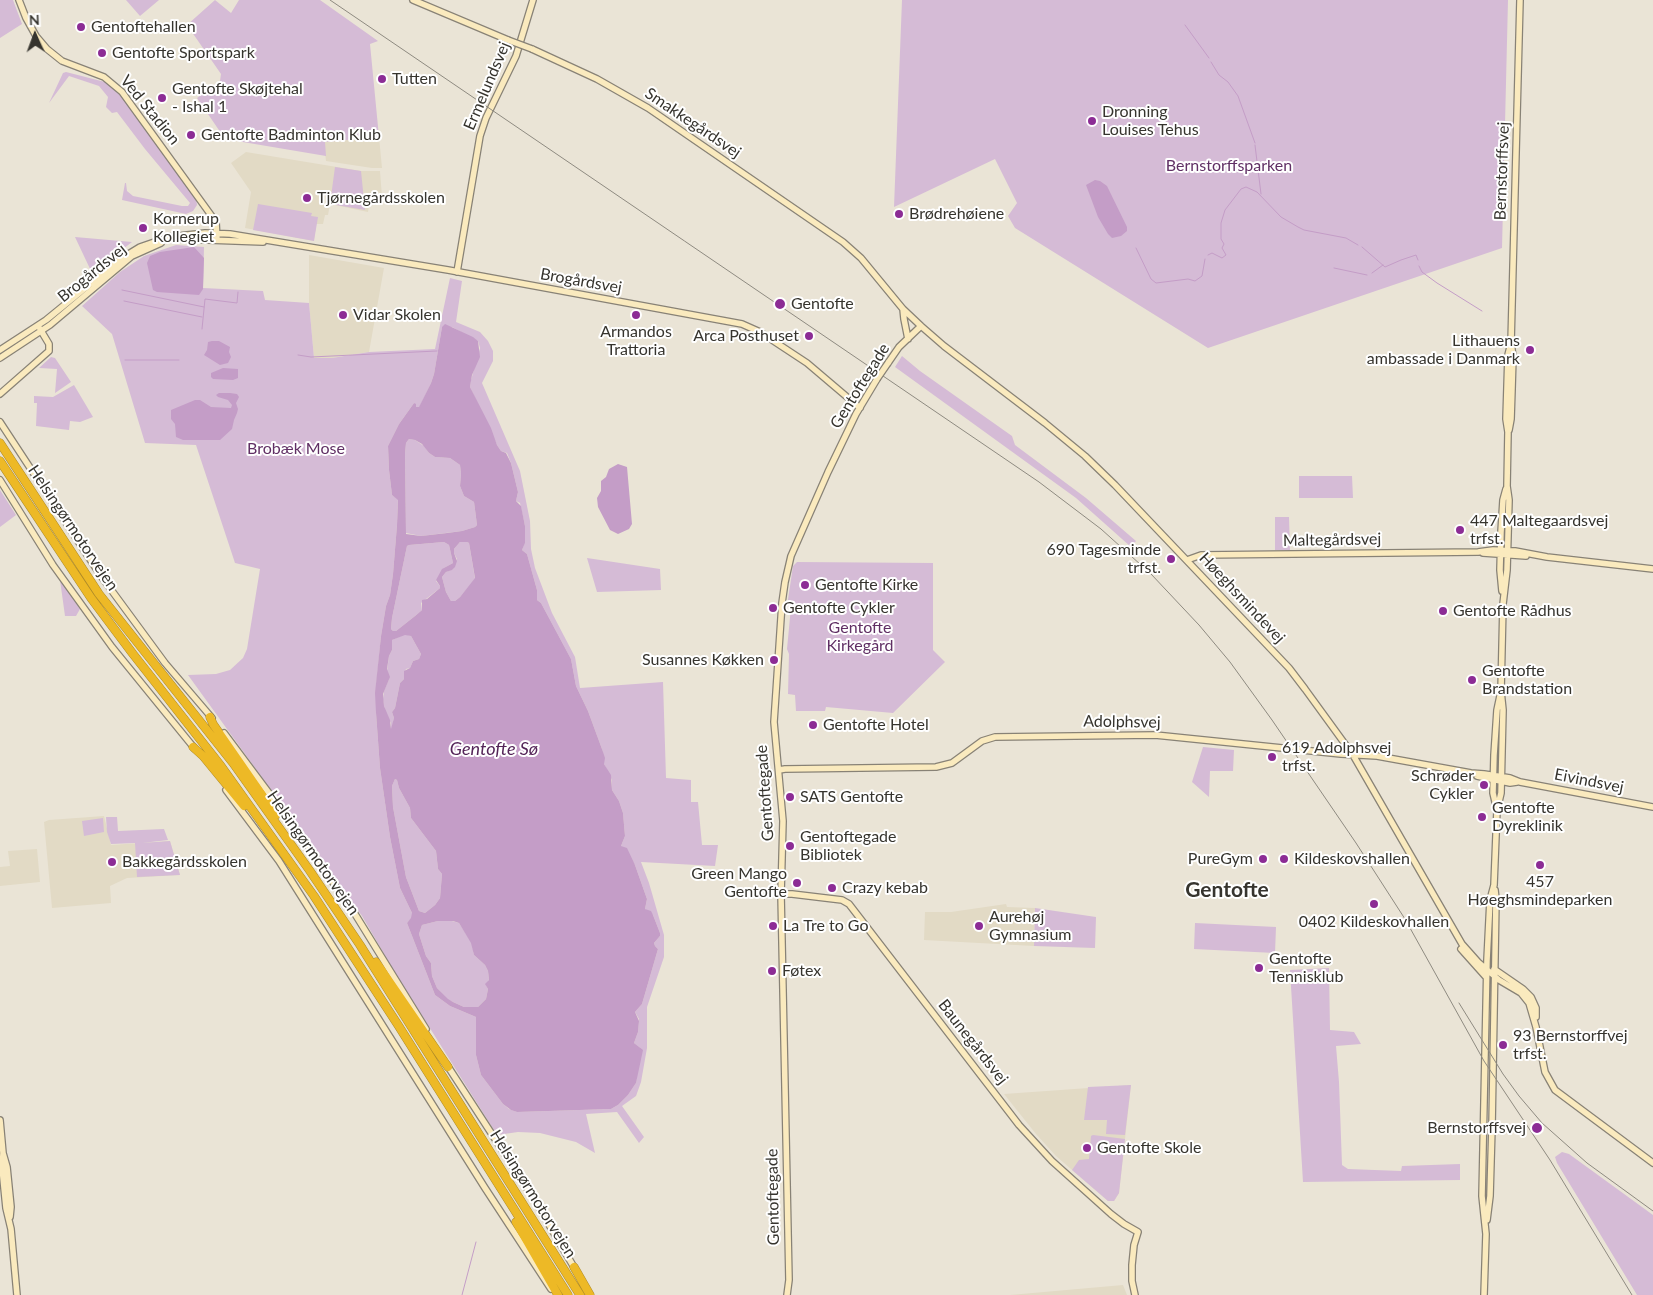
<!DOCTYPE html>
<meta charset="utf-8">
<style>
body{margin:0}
#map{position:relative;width:1653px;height:1295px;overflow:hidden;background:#eae4d6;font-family:Lato,sans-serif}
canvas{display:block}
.north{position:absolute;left:10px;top:10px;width:50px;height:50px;-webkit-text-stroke:4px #fff;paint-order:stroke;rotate:358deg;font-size:14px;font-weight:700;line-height:20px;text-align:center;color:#36342e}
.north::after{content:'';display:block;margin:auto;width:18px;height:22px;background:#36342e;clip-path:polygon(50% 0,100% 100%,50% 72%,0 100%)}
</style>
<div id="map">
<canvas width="1653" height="1295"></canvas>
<div class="north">N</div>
</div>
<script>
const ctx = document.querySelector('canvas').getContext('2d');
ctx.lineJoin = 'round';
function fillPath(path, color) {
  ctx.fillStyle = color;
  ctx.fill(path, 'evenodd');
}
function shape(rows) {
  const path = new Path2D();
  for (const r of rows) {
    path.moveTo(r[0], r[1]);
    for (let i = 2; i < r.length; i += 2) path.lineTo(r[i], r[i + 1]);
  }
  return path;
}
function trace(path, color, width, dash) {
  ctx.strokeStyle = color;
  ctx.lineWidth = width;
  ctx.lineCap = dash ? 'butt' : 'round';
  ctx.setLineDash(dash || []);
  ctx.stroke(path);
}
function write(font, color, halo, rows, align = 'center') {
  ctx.font = font + ' Lato,sans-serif';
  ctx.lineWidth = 4;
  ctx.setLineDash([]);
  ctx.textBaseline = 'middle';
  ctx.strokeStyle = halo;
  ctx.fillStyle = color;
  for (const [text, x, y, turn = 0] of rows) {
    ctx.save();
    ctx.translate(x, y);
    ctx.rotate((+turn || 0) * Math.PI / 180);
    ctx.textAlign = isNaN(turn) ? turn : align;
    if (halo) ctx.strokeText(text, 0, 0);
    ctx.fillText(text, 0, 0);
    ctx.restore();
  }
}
fillPath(shape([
 [379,137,382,168,372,168,326,161,324,142],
 [246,152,361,171,380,171,382,197,370,199,368,212,330,204,328,215,325,215,323,224,316,224,314,241,245,228,251,192,231,163],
 [309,255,384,268,369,352,332,358,314,358,309,303],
 [104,816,111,845,170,841,180,875,127,878,110,886,111,903,52,908,44,822,49,820],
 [37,849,40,882,0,886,0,867,10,866,8,851],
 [1006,904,1007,907,1035,908,1034,946,924,940,925,912,951,912],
 [1131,1085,1119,1193,1114,1201,1108,1201,1056,1156,1036,1134,1004,1094],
 [1123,1285,1127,1295,1010,1295]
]), '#e2dac5');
fillPath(shape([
 [0,0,13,0,22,24,0,38],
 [126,0,159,0,140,16],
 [215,0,231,13,239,0,320,0,378,41,370,44,379,137,325,142,326,156,225,139,197,98,220,81,221,74,187,25],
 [902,0,1508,0,1502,248,1208,348,1015,228,1008,216,1017,203,995,159,894,207],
 [66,72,105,82,121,96,196,197,197,205,193,211,186,214,122,200,125,183,126,183,127,191,133,196,182,206,188,206,190,203,145,149,117,112,112,113,106,107,108,97,99,86,69,76,49,103,63,73],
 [335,167,361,171,365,210,330,204],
 [258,204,312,213,311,216,318,217,314,241,253,230],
 [75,237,132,242,92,273],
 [176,245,204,247,203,288,263,291,265,300,309,303,314,358,332,358,369,352,435,349,450,278,462,281,456,322,480,332,488,341,493,351,493,361,482,383,520,471,530,521,531,549,535,568,552,613,575,657,580,688,663,682,666,778,691,780,691,802,698,802,702,845,718,845,715,866,641,862,649,883,664,935,664,957,647,1007,647,1048,641,1082,636,1096,622,1106,644,1137,639,1143,617,1112,586,1114,595,1153,576,1142,540,1133,518,1132,497,1135,394,971,362,916,188,675,216,674,230,670,243,658,247,649,260,569,235,563,196,445,145,443,112,334,82,306,120,272,144,256],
 [442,327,452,327,478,341,480,348,471,380,470,387,497,445,501,451,507,453,511,463,518,492,516,501,520,503,525,526,525,542,522,550,527,554,537,590,537,600,541,603,571,659,576,686,588,711,602,749,604,764,612,780,612,790,619,801,623,813,625,836,621,846,635,865,647,899,645,909,653,915,660,933,660,936,654,943,655,946,658,949,642,1004,635,1012,639,1019,638,1032,634,1043,640,1048,636,1083,628,1095,618,1105,611,1109,517,1112,509,1109,503,1104,481,1075,476,1055,476,1017,450,1006,435,995,407,923,412,918,412,913,400,888,390,837,380,768,376,713,376,688,381,636,386,606,390,595,393,574,397,525,398,499,392,495,389,470,388,446,399,424,414,403,416,407,419,408,431,383,434,374],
 [902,356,920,371,1012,436,1015,445,1086,498,1136,541,1131,547,1076,498,895,367],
 [51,357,55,358,71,382,55,393,57,369,39,368],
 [74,385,93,417,80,422,70,421,69,430,36,426,37,403,34,403,34,396,53,397],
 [409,439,415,440,424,446,429,453,435,457,450,458,460,465,461,474,460,486,464,496,474,502,477,525,475,527,462,531,421,536,406,533,405,454,406,443],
 [1299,476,1352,476,1353,498,1299,498],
 [0,490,16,515,0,527],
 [1275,517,1289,517,1290,550,1275,550],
 [444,542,449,545,453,563,444,568,436,581,440,586,440,588,421,603,422,610,415,616,396,631,393,631,391,629,392,618,407,546,409,545],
 [460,542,467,542,469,543,475,579,460,597,455,601,451,601,446,592,442,577,446,572,453,569,457,559,454,553,454,549],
 [587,558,660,569,661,590,597,592],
 [797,562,933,563,933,650,945,662,893,713,826,707,825,711,796,711,795,695,788,694,789,654,787,649,791,607,787,606,793,566],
 [60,580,80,609,76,616,65,616],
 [405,634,411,636,421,654,419,659,413,661,410,668,406,669,404,674,404,679,400,683,395,708,392,712,394,718,392,729,391,729,391,723,385,712,383,699,384,691,389,679,387,671,389,656,392,650,392,640],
 [1203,747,1234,750,1233,771,1210,771,1209,797,1192,782],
 [395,779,397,780,399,788,410,808,411,818,436,851,438,869,442,874,440,898,435,905,425,913,419,911,406,877,393,807,392,786],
 [106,817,117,817,118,831,164,829,168,840,142,843,170,841,180,875,137,877,135,843,111,844,107,832],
 [103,818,104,832,84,836,82,821],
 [1035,908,1096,917,1095,948,1034,946],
 [438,921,452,921,459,923,472,943,474,955,485,965,488,971,489,980,486,985,488,989,486,999,478,1007,464,1007,453,1002,448,1000,437,988,432,976,431,963,426,956,419,934,422,925],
 [1195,923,1276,927,1275,953,1194,949],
 [1329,968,1330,1030,1354,1032,1361,1044,1336,1046,1339,1082,1342,1165,1348,1169,1401,1171,1402,1166,1460,1164,1460,1180,1303,1182,1290,970],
 [1131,1085,1125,1135,1106,1134,1107,1120,1084,1120,1088,1087],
 [1093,1135,1125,1139,1119,1193,1114,1201,1108,1201,1072,1170,1079,1160,1089,1159,1091,1136],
 [1562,1152,1569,1154,1653,1215,1653,1295,1637,1295,1557,1163,1555,1157]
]), '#d5bbd6');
fillPath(shape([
 [1095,180,1100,181,1107,186,1127,227,1127,231,1121,236,1112,238,1108,234,1098,217,1086,185],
 [194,247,204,258,203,289,199,295,157,292,153,290,147,263,150,256,160,252],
 [445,324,473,337,478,341,480,357,472,375,470,387,491,428,497,445,501,451,506,453,511,463,518,492,516,501,521,506,525,526,525,543,522,550,527,554,537,590,537,600,541,603,571,659,576,686,588,711,602,749,605,758,604,764,611,775,612,790,619,801,623,813,625,836,621,846,627,848,635,865,647,899,645,909,651,911,653,915,660,933,660,936,654,943,655,946,658,949,642,1004,635,1012,639,1021,638,1032,634,1043,643,1050,636,1083,628,1095,618,1105,611,1109,517,1112,511,1110,503,1104,481,1075,476,1055,476,1017,450,1006,435,995,407,923,411,918,412,913,400,888,390,837,380,768,376,713,375,693,381,636,386,606,390,595,393,574,397,525,398,500,392,495,389,470,388,446,399,424,414,403,416,404,416,407,419,407,431,383,434,374,442,327],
 [409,439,415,440,422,444,429,453,435,457,450,458,460,465,461,474,460,486,464,496,474,502,477,525,475,527,462,531,447,533,421,536,406,534,405,454,406,443],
 [444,542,449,545,453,563,442,569,436,580,440,586,440,588,427,599,422,600,422,610,415,616,396,631,393,631,391,629,392,618,407,546,409,545],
 [460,542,467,542,469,543,475,578,460,597,455,601,451,601,446,592,442,577,446,572,452,570,455,567,457,561,454,553,454,549],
 [405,635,411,636,421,654,419,659,413,661,410,668,404,671,404,679,400,683,395,708,392,712,394,718,391,729,390,720,384,706,383,694,390,677,387,669,389,656,392,650,392,640],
 [395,779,397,780,399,788,410,808,411,818,436,851,438,869,442,874,440,898,435,905,425,913,419,911,406,877,393,807,392,786],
 [438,921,453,921,459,923,471,943,474,955,485,965,488,971,489,980,485,984,488,989,486,999,478,1007,464,1007,453,1002,448,999,437,988,432,976,431,963,426,956,419,934,422,925],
 [212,341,219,341,230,347,229,352,231,357,228,363,220,365,204,355,207,350,208,342],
 [223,368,238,369,238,378,233,380,213,379,211,377,211,373],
 [219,393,230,393,237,394,239,397,236,403,238,409,237,413,234,420,232,429,220,440,183,440,176,437,175,424,171,419,171,410,195,400,200,400,211,407,231,408,232,405,228,400,218,397,216,395],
 [618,464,627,467,632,524,629,529,618,534,610,530,598,507,597,498,601,491,601,481,606,477,609,469]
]), '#c49dc7');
trace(shape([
 [1185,25,1209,58],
 [1211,62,1219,75,1228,82,1238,96,1255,143],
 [1255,145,1261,194],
 [1362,247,1385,267,1401,260,1416,255,1418,260],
 [1136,248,1151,279,1156,283,1188,279,1195,281,1202,276,1205,259],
 [1208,255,1212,253,1222,258,1226,255,1222,248,1224,244,1221,239,1221,223,1225,210,1241,189,1246,187,1257,192,1281,217,1298,227,1304,230,1346,238,1358,245],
 [1419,266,1422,272,1437,283,1482,311],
 [1334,268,1367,275],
 [1372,273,1383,265],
 [122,290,204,307],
 [124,301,202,317],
 [202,329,205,299,237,303,238,292],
 [298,355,311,357,437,351],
 [125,360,179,360],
 [462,1295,476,1242]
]), '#c49dc7', 1);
const secondary = shape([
 [19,0,26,18,36,36,47,49,62,61,104,77,122,92,216,222,217,240],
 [413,0,508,40],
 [532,49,597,79,648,108,843,242,861,258,903,309,921,326,944,346,1045,423,1085,456,1115,485,1289,668,1305,689,1353,755,1462,944,1478,962,1499,980,1521,993,1529,1003,1536,1027,1545,1072,1555,1090,1653,1163],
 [180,239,263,242],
 [457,272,480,136,486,118,516,56,533,0],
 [903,309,904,319,908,339],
 [0,350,46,320,122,258,140,247,169,237,205,233,230,234,448,270,742,324,760,332,807,363,860,408],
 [0,358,50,325,132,256,161,243],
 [888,363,899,347,921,326],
 [0,394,49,351,49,344,40,329],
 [0,422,101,576,165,663,212,718],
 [1509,430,1511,419,1512,389,1513,356,1511,343,1520,0],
 [0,480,53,565,112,647,195,749],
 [1483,553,1526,556],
 [1187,560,1201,555,1478,552,1493,550,1515,551,1547,557,1653,569],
 [1502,591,1500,570,1501,532,1503,500,1506,489],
 [224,733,295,828,355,914,426,1029],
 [779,770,785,769,936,767,952,763,982,741,995,737,1155,735,1341,754,1377,756,1471,773,1484,774,1510,778,1520,782,1653,807],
 [1477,776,1510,783,1517,782],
 [226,790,279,861,485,1188,551,1289],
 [1496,806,1493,793,1494,755,1497,710,1501,691,1503,604,1507,570,1509,500,1507,486,1508,432,1506,419,1508,355,1511,343],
 [781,894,792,894,842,900,849,904,1019,1125,1052,1161,1111,1214,1124,1224,1138,1232,1134,1245,1132,1265,1132,1281,1135,1295],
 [1461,949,1486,977],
 [1494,969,1523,989,1531,997,1536,1008,1536,1017],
 [447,1065,534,1199,575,1269],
 [0,1120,3,1153,7,1167,11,1207,10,1217],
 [3,1153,2,1168,6,1208,11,1229,17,1295],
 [1487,1220,1490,1196,1492,1127,1496,899,1495,890],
 [787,1295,789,1280,781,894,783,821,774,722,782,603,785,582,791,556,828,472,856,414,877,379],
 [1484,1295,1486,1234,1482,1196,1487,960,1490,900,1494,885,1497,810,1501,793,1503,710,1501,691]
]);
const highway = shape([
 [0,443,99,594,233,763,310,871,360,945,580,1295],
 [0,461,91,598,133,654,221,766,314,896,398,1025,568,1295],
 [210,717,213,724,276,815],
 [193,747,203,756,244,806],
 [376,962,448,1067],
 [516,1222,558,1295],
 [574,1267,590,1295]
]);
trace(secondary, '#888276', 8);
trace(highway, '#ad8a29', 9);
trace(secondary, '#faeabe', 5.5);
trace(highway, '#edb926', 8);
trace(shape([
 [330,0,1039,482,1101,529,1151,574,1199,625,1230,662,1272,720,1356,843,1405,919,1484,1061,1550,1160,1632,1295],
 [1459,1003,1503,1074,1519,1096,1542,1123,1587,1163,1653,1211]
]), '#8e8a80', 1);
const secondaryBridge = shape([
 [508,40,532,49],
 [877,379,888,363]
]);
trace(secondaryBridge, '#888276', 8, []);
trace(secondaryBridge, '#faeabe', 5.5);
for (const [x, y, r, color] of [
 [81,27,5,"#8c2c95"],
 [102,53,5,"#8c2c95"],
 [382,79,5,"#8c2c95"],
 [162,98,5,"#8c2c95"],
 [1092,121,5,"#8c2c95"],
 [191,135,5,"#8c2c95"],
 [307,198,5,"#8c2c95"],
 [899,214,5,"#8c2c95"],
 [143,228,5,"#8c2c95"],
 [780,304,6,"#8c2c95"],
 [343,315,5,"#8c2c95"],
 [636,315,5,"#8c2c95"],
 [809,336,5,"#8c2c95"],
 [1530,350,5,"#8c2c95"],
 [1460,530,5,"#8c2c95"],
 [1171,559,5,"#8c2c95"],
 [805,585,5,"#8c2c95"],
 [773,608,5,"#8c2c95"],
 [1443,611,5,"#8c2c95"],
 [774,660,5,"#8c2c95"],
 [1472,680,5,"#8c2c95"],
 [813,725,5,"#8c2c95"],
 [1272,757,5,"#8c2c95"],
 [1484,785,5,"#8c2c95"],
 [790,797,5,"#8c2c95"],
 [1482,817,5,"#8c2c95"],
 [790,846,5,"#8c2c95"],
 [1263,859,5,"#8c2c95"],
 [1284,859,5,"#8c2c95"],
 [112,862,5,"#8c2c95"],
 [1540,865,5,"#8c2c95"],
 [797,883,5,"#8c2c95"],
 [832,888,5,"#8c2c95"],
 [1374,904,5,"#8c2c95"],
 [773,926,5,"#8c2c95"],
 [979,926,5,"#8c2c95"],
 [1259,968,5,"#8c2c95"],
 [772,971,5,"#8c2c95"],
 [1503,1045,5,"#8c2c95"],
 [1537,1128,6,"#8c2c95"],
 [1087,1148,5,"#8c2c95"]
]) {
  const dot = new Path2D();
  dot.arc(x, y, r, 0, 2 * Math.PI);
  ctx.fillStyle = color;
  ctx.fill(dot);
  trace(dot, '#fff', 2);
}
write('16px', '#36342e', '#fff', [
 ["Gentoftehallen",91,27],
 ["Gentofte Sportspark",112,53],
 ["Tutten",392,79],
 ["Gentofte Skøjtehal",172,89],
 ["- Ishal 1",172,107],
 ["Dronning",1102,112],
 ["Louises Tehus",1102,130],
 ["Gentofte Badminton Klub",201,135],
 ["Tjørnegårdsskolen",317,198],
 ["Brødrehøiene",909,214],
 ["Kornerup",153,219],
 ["Kollegiet",153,237],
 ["Gentofte",791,304],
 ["Vidar Skolen",353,315],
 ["Armandos",636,332,"center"],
 ["Trattoria",636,350,"center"],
 ["Arca Posthuset",799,336,"right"],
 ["Lithauens",1520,341,"right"],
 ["ambassade i Danmark",1520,359,"right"],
 ["447 Maltegaardsvej",1470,521],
 ["trfst.",1470,539],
 ["690 Tagesminde",1161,550,"right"],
 ["trfst.",1161,568,"right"],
 ["Gentofte Kirke",815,585],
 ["Gentofte Cykler",783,608],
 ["Gentofte Rådhus",1453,611],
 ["Susannes Køkken",764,660,"right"],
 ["Gentofte",1482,671],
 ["Brandstation",1482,689],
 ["Gentofte Hotel",823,725],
 ["619 Adolphsvej",1282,748],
 ["trfst.",1282,766],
 ["Schrøder",1474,776,"right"],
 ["Cykler",1474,794,"right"],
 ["SATS Gentofte",800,797],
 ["Gentofte",1492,808],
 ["Dyreklinik",1492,826],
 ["Gentoftegade",800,837],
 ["Bibliotek",800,855],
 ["PureGym",1253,859,"right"],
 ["Kildeskovshallen",1294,859],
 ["Bakkegårdsskolen",122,862],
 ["Green Mango",787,874,"right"],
 ["Gentofte",787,892,"right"],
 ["457",1540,882,"center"],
 ["Høeghsmindeparken",1540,900,"center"],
 ["Crazy kebab",842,888],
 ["Aurehøj",989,917],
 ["Gymnasium",989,935],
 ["0402 Kildeskovhallen",1374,922,"center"],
 ["La Tre to Go",783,926],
 ["Gentofte",1269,959],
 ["Tennisklub",1269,977],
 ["Føtex",782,971],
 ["93 Bernstorffvej",1513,1036],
 ["trfst.",1513,1054],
 ["Bernstorffsvej",1526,1128,"right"],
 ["Gentofte Skole",1097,1148]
], 'left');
write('16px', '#36342e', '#fff', [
 ["Ermelundsvej",487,86,-67],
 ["Ved Stadion",150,110,51],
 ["Smakkegårdsvej",693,123,34],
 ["Bernstorffsvej",1502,171,-88],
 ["Brogårdsvej",92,273,-39],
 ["Brogårdsvej",581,281,10],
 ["Gentoftegade",860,386,-58],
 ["Helsingørmotorvejen",73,528,56],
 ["Maltegårdsvej",1332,540,-1],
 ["Høeghsmindevej",1242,598,47],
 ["Adolphsvej",1122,722,1],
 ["Eivindsvej",1589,781,11],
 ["Gentoftegade",765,793,-94],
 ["Helsingørmotorvejen",313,853,55],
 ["Baunegårdsvej",973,1042,52],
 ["Helsingørmotorvejen",533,1194,58],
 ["Gentoftegade",773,1197,-91]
]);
write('16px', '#602f64', '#fff', [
 ["Bernstorffsparken",1229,166],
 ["Brobæk Mose",296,449],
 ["Gentofte",860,628],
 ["Kirkegård",860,646]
]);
write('italic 18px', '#542458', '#fff', [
 ["Gentofte Sø",494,749]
]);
write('bold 21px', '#36342e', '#fff', [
 ["Gentofte",1227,890]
]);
</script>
